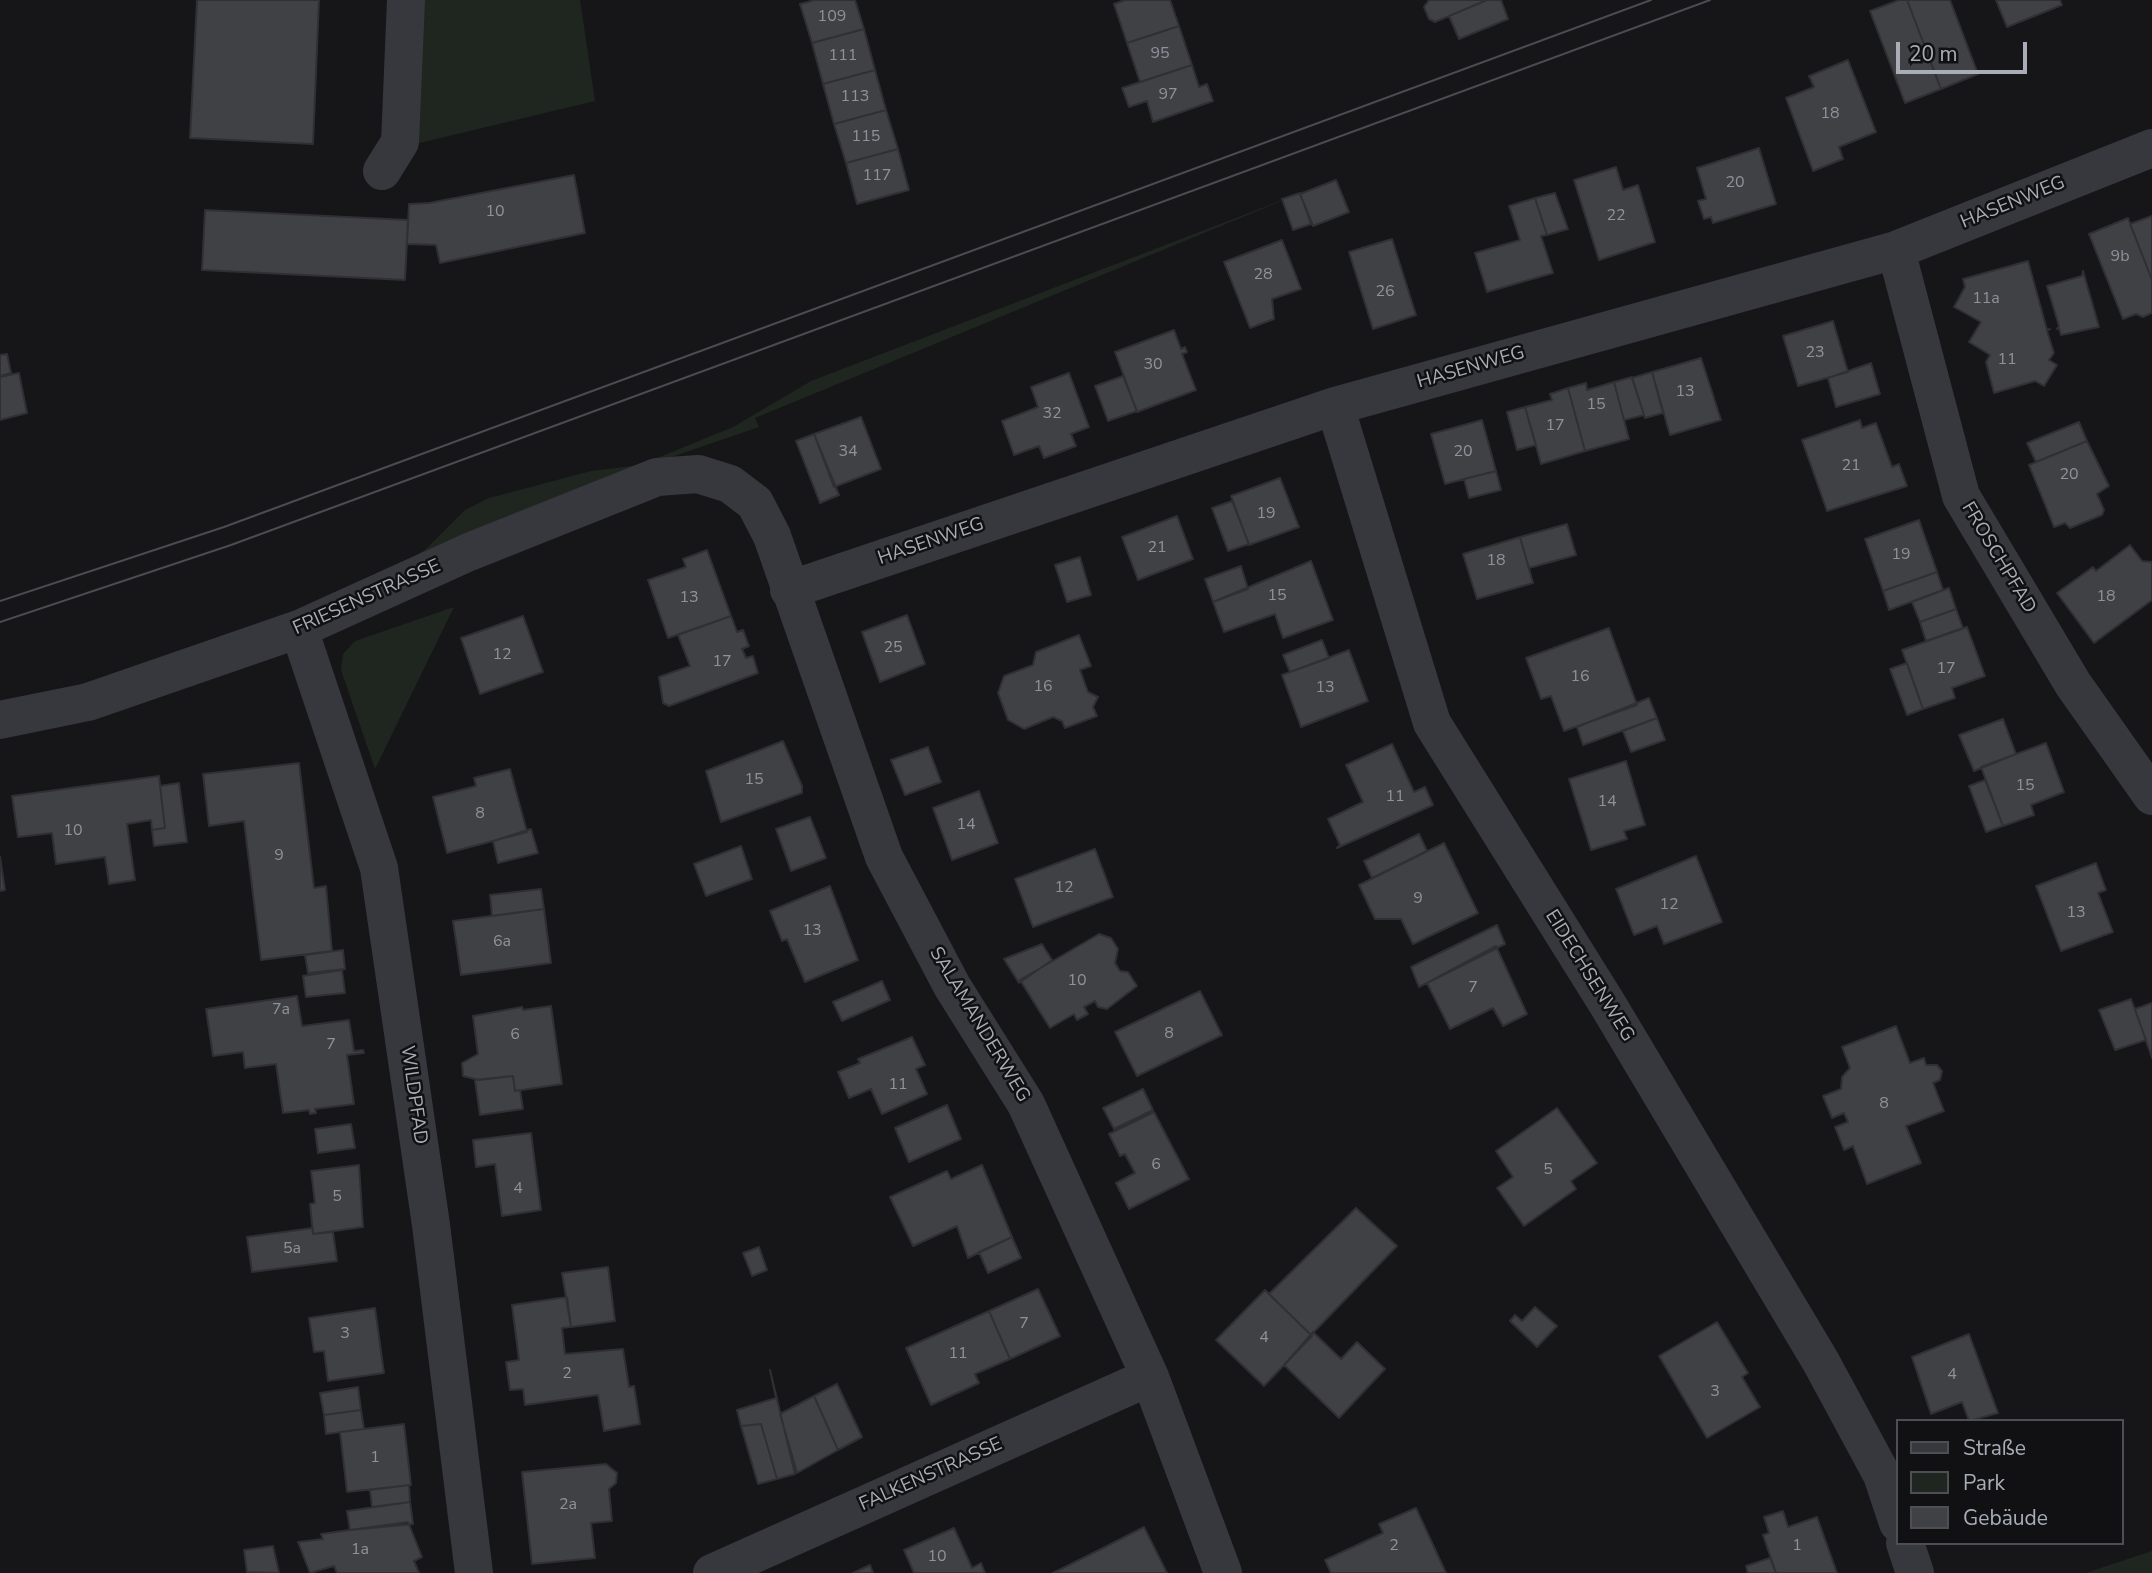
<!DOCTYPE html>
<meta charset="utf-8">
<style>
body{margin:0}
#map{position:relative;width:2152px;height:1573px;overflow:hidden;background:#161618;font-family:"Nunito Sans",sans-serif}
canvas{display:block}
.legend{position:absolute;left:1896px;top:1419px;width:228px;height:126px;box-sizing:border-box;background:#111113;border:2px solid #4d4f55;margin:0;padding:9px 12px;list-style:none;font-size:21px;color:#a8adb8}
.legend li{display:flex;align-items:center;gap:14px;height:35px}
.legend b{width:35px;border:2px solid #4d4f55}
.scale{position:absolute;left:1896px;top:42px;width:131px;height:32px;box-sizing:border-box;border:4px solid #a8adb8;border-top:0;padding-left:9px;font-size:21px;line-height:24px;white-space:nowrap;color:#a8adb8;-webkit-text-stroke:5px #111113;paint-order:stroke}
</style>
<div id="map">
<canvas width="2152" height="1573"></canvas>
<ul class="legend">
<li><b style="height:9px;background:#37383d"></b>Straße</li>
<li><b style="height:19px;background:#1e261f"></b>Park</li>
<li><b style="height:19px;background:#404145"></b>Gebäude</li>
</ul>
<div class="scale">20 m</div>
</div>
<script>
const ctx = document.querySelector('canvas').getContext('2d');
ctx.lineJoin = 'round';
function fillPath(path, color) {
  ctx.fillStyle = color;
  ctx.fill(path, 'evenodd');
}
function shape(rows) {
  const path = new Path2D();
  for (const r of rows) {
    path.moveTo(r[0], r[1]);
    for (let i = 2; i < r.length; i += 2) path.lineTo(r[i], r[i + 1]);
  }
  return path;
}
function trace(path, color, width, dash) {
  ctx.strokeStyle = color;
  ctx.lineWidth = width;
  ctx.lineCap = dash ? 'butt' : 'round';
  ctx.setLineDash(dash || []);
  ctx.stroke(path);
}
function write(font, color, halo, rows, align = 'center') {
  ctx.font = font + ' "Nunito Sans",sans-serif';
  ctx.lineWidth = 5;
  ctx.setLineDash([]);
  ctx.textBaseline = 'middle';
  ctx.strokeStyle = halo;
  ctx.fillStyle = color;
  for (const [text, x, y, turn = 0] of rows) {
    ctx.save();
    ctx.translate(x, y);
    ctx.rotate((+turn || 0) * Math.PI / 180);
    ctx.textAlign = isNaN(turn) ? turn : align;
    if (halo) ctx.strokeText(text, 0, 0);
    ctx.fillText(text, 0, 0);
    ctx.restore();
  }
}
fillPath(shape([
 [389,0,580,0,595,101,382,152],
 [1301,193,755,418,759,427,564,494,375,579,425,550,465,510,489,498,591,471,640,465,733,427,811,381],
 [454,607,375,769,341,670,343,654,355,641],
 [2152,1551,2152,1573,2086,1573]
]), '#1e261f');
const building = shape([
 [197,0,319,0,313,144,190,138,197,0],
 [815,0,855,0,864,29,812,43,800,4,815,0],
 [1125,0,1170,0,1179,26,1127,43,1114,4,1125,0],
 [1487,0,1501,0,1508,19,1459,39,1449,16,1487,0],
 [1487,0,1435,22,1429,19,1424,7,1429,0,1487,0],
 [1899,0,1907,0,1941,89,1905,103,1870,11,1899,0],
 [1907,0,1950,0,1978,74,1941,89,1907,0],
 [1996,0,2060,0,2062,5,2007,27,1996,0],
 [1179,26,1192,65,1140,82,1127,43,1179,26],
 [864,29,875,70,823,84,812,43,864,29],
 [1848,60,1876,132,1839,147,1843,159,1813,171,1786,98,1814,87,1809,76,1848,60],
 [1192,65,1199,87,1207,84,1213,101,1153,122,1147,101,1129,107,1122,88,1192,65],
 [875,70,886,110,834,124,823,84,875,70],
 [886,110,898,149,846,163,834,124,886,110],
 [1759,148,1776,204,1713,223,1711,217,1704,219,1698,201,1706,199,1697,168,1759,148],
 [898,149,909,190,857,204,846,163,898,149],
 [1616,167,1623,190,1638,185,1655,242,1599,260,1574,180,1616,167],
 [574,175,585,233,440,263,436,245,407,244,409,204,429,203,574,175],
 [1336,180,1349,212,1313,226,1300,194,1336,180],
 [1300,193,1311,224,1293,230,1282,199,1300,193],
 [1555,193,1568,229,1547,235,1535,198,1555,193],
 [1535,198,1547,235,1541,236,1553,273,1487,292,1475,253,1520,240,1509,206,1535,198],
 [205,210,408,220,405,280,202,270,205,210],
 [2152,216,2152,280,2130,224,2152,216],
 [2128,218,2152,280,2152,313,2143,317,2136,314,2123,319,2089,234,2128,218],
 [1392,239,1416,315,1373,329,1349,252,1392,239],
 [1282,240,1301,289,1272,299,1274,319,1250,328,1224,262,1282,240],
 [2028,261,2047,330,2050,329,2047,331,2054,353,2049,360,2057,365,2044,386,2035,381,1994,393,1986,362,1990,355,1969,342,1981,322,1954,307,1965,287,1963,279,2028,261],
 [2083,271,2099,327,2061,335,2059,328,2057,329,2059,326,2047,286,2082,276,2083,271],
 [1833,321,1848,372,1798,386,1783,336,1833,321],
 [1174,330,1181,349,1185,347,1187,352,1182,354,1196,390,1137,412,1115,352,1174,330],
 [7,354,11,373,0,376,0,355,7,354],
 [1701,358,1721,420,1670,435,1652,372,1701,358],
 [1871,363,1880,394,1836,407,1828,378,1871,363],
 [1652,372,1663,413,1645,418,1632,378,1652,372],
 [19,373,27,413,0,420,0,377,19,373],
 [1069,373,1089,427,1071,434,1076,446,1044,458,1039,446,1014,455,1002,421,1038,407,1031,387,1069,373],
 [1123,376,1137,411,1108,421,1095,386,1123,376],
 [1632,377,1644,415,1624,420,1614,382,1632,377],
 [1614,382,1629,439,1585,451,1568,388,1586,383,1587,390,1614,382],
 [1568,388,1585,451,1541,464,1525,407,1552,400,1550,394,1568,388],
 [1525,407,1536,445,1517,450,1507,412,1525,407],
 [861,417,881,469,834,487,814,434,861,417],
 [1482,420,1496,471,1445,484,1431,434,1482,420],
 [1860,420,1862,428,1876,423,1892,467,1899,464,1907,486,1827,511,1802,440,1860,420],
 [2079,422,2087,441,2036,462,2027,443,2079,422],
 [814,434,839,495,820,503,796,441,814,434],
 [2087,441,2109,486,2097,494,2104,510,2102,515,2070,528,2065,523,2054,527,2029,465,2087,441],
 [1496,471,1501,490,1469,498,1464,479,1496,471],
 [1280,478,1299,527,1249,545,1231,496,1280,478],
 [1232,501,1249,544,1228,551,1212,508,1232,501],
 [1177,516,1193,559,1138,580,1122,537,1177,516],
 [1919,520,1937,572,1883,591,1865,539,1919,520],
 [1567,524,1576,555,1529,568,1520,537,1567,524],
 [1520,537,1533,583,1477,599,1463,554,1520,537],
 [2130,545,2142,561,2152,562,2152,600,2094,643,2057,593,2093,567,2096,571,2130,545],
 [707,550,731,616,668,638,648,580,686,567,683,559,707,550],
 [1080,557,1091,595,1067,602,1055,565,1080,557],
 [1311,561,1333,620,1283,638,1275,614,1224,632,1213,602,1311,561],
 [1241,566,1248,589,1213,602,1205,579,1241,566],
 [1937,572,1943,590,1889,610,1883,591,1937,572],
 [1949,588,1956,609,1920,622,1912,602,1949,588],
 [1956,609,1963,628,1926,641,1920,622,1956,609],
 [907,615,925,664,880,682,862,632,907,615],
 [523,616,543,672,480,694,461,638,523,616],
 [731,616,737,632,743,630,749,646,742,649,746,658,753,656,758,673,669,706,663,703,659,677,690,666,678,635,731,616],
 [1967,627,1985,676,1952,688,1955,698,1923,709,1902,650,1967,627],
 [1609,628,1637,705,1564,731,1551,696,1541,699,1526,658,1609,628],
 [1079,635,1091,666,1080,670,1088,692,1098,697,1093,707,1097,716,1065,728,1062,721,1053,717,1024,729,1008,720,998,693,1004,676,1033,665,1036,652,1079,635],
 [1322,640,1329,658,1290,672,1283,655,1322,640],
 [1349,650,1368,701,1301,727,1282,675,1349,650],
 [1907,663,1923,709,1907,715,1890,669,1907,663],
 [1649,698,1657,718,1583,745,1577,727,1649,698],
 [1657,718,1665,740,1631,752,1623,731,1657,718],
 [2003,719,2016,754,1974,771,1959,735,2003,719],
 [783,741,802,786,802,793,721,822,706,771,783,741],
 [2046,743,2064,792,2031,805,2034,815,2003,826,1981,767,2046,743],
 [1392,744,1414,792,1425,787,1433,805,1337,848,1340,845,1328,819,1363,802,1346,765,1392,744],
 [928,747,941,782,905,795,891,760,928,747],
 [1626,761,1645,825,1624,831,1627,839,1591,850,1569,779,1626,761],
 [299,763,314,888,326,886,332,951,261,960,244,821,209,826,203,774,299,763],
 [510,769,527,832,447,853,433,797,476,786,474,778,510,769],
 [159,776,165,828,152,830,151,820,127,824,135,880,109,884,105,857,56,864,52,833,18,837,12,796,159,776],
 [1985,780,2003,826,1986,832,1969,786,1985,780],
 [179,783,187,842,154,846,152,830,165,828,160,786,179,783],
 [979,791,998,843,952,860,933,808,979,791],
 [810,817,826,858,791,871,776,829,810,817],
 [531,829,538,853,498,863,493,841,531,829],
 [1419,834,1427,851,1372,878,1364,861,1419,834],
 [1444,843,1478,913,1413,944,1401,919,1375,919,1359,885,1444,843],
 [741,846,752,879,706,896,694,864,741,846],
 [1095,849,1113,897,1033,927,1015,879,1095,849],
 [1696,856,1722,922,1664,944,1657,926,1634,935,1616,889,1696,856],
 [0,857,5,890,0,891,0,857],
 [2096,863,2106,890,2098,893,2113,932,2061,951,2036,886,2096,863],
 [830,886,858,960,805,982,787,939,782,941,770,911,830,886],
 [541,889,544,909,492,916,490,895,541,889],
 [544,909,551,963,461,975,453,921,544,909],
 [1497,925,1505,944,1419,987,1411,967,1497,925],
 [1099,934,1111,938,1118,949,1115,963,1120,971,1128,972,1137,986,1107,1009,1098,1007,1095,1001,1084,1007,1088,1014,1077,1020,1074,1014,1050,1028,1020,980,1099,934],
 [1042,944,1052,960,1019,983,1004,959,1042,944],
 [1496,946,1527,1014,1503,1026,1493,1008,1450,1029,1427,983,1496,946],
 [343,950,345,969,308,973,305,955,343,950],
 [342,970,345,993,306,997,303,976,342,970],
 [882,981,890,1000,842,1021,833,1002,882,981],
 [1200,991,1222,1035,1137,1076,1115,1032,1200,991],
 [297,996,302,1026,349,1020,354,1051,363,1050,364,1053,347,1055,354,1104,315,1109,316,1113,310,1114,309,1110,283,1113,276,1064,245,1068,243,1052,213,1056,206,1009,297,996],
 [2131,999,2146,1040,2115,1050,2099,1010,2131,999],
 [2152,1003,2152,1058,2135,1009,2152,1003],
 [551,1006,562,1084,515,1091,513,1076,479,1080,463,1076,462,1063,478,1054,473,1016,522,1007,523,1010,551,1006],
 [1896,1026,1910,1063,1924,1058,1926,1065,1937,1065,1942,1071,1940,1080,1933,1083,1944,1111,1906,1126,1921,1163,1867,1184,1853,1146,1844,1150,1835,1127,1848,1122,1844,1113,1832,1118,1823,1096,1841,1089,1842,1077,1850,1068,1842,1047,1896,1026],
 [912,1037,925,1065,916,1069,927,1094,882,1114,871,1089,849,1098,838,1072,860,1063,858,1059,912,1037],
 [513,1076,515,1091,520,1090,523,1109,480,1115,475,1080,513,1076],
 [1143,1089,1153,1110,1114,1129,1103,1108,1143,1089],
 [947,1105,961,1139,909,1162,895,1128,947,1105],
 [1557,1108,1597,1163,1571,1181,1576,1189,1524,1226,1497,1188,1513,1177,1496,1151,1557,1108],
 [1154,1112,1189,1179,1129,1209,1116,1183,1135,1173,1125,1154,1120,1156,1109,1134,1154,1112],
 [351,1124,355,1148,318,1153,315,1129,351,1124],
 [531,1133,541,1210,502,1216,495,1164,476,1167,473,1140,531,1133],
 [359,1165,363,1227,313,1234,310,1204,315,1203,311,1171,359,1165],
 [982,1165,1012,1237,968,1258,957,1226,913,1246,890,1197,947,1171,951,1179,982,1165],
 [1356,1208,1397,1246,1311,1335,1269,1294,1356,1208],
 [313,1228,313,1234,333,1232,337,1261,252,1272,247,1237,313,1228],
 [1012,1237,1021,1258,988,1273,979,1252,1012,1237],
 [759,1247,767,1270,752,1276,743,1253,759,1247],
 [608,1267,615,1321,571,1327,562,1273,608,1267],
 [1038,1289,1060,1336,1010,1359,989,1311,1038,1289],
 [1265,1290,1312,1336,1264,1386,1216,1340,1265,1290],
 [567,1297,571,1327,562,1328,565,1354,623,1349,629,1387,634,1386,640,1424,604,1431,598,1395,525,1405,523,1389,510,1390,506,1362,519,1360,512,1305,567,1297],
 [1535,1307,1557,1326,1537,1347,1510,1321,1515,1315,1522,1321,1535,1307],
 [375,1308,384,1373,328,1381,324,1351,314,1352,309,1318,375,1308],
 [989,1311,1010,1359,975,1374,979,1383,931,1405,906,1348,989,1311],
 [1717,1322,1748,1373,1742,1377,1760,1407,1707,1438,1659,1356,1717,1322],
 [1313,1332,1341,1359,1357,1342,1385,1369,1339,1418,1284,1365,1313,1332],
 [1969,1334,1998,1413,1969,1421,1962,1402,1931,1414,1912,1357,1969,1334],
 [770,1370,795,1474,777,1479,761,1424,741,1426,737,1410,776,1398,770,1370],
 [837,1384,862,1437,838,1450,814,1396,837,1384],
 [358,1387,361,1410,324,1415,320,1393,358,1387],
 [814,1396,838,1450,797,1473,780,1414,814,1396],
 [361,1410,364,1429,326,1434,324,1415,361,1410],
 [404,1424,411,1485,347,1492,340,1432,404,1424],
 [761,1424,777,1479,758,1484,741,1426,761,1424],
 [606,1464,617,1473,616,1483,609,1489,612,1521,591,1523,595,1558,532,1564,522,1472,606,1464],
 [409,1485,410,1502,372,1507,370,1490,409,1485],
 [410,1502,413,1524,350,1530,347,1511,410,1502],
 [1416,1508,1446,1573,1331,1573,1325,1560,1383,1533,1379,1524,1416,1508],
 [1783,1511,1788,1527,1817,1517,1837,1573,1776,1573,1763,1535,1769,1533,1764,1517,1783,1511],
 [408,1522,422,1557,414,1561,419,1573,337,1573,334,1566,310,1573,298,1542,323,1539,321,1534,408,1522],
 [1144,1527,1167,1573,1053,1573,1103,1548,1144,1527],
 [954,1528,972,1568,981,1563,985,1573,914,1573,904,1550,954,1528],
 [273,1546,279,1573,247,1572,244,1550,273,1546],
 [1770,1558,1776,1573,1748,1573,1746,1566,1770,1558],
 [870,1565,873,1573,853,1573,870,1565]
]);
fillPath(building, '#404145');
trace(building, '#303034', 2);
trace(shape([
 [382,171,400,142,406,0],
 [1896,250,1961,496,2073,684,2152,796],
 [1335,406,1432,723,1608,1005,1821,1362,1882,1475,1898,1523],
 [789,590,1335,406,1896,250,2152,148],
 [299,629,379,868,431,1225,474,1573],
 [0,720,88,702,299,629,469,552,657,477,698,474,730,484,755,503,772,536,884,857,952,986,1026,1104,1150,1377,1223,1573],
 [1905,1543,1915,1573],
 [712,1573,1150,1377]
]), '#37383d', 38);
trace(shape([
 [0,601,224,527,1651,0],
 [0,622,231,545,1710,0]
]), '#4a4c52', 2);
write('16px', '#8e929b', null, [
 ["109",832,17],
 ["95",1160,54],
 ["111",843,56],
 ["97",1168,95],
 ["113",855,97],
 ["18",1830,114],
 ["115",866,137],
 ["117",877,176],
 ["20",1735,183],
 ["10",495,212],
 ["22",1616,216],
 ["9b",2120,257],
 ["28",1263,275],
 ["26",1385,292],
 ["11a",1986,299],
 ["23",1815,353],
 ["11",2007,360],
 ["30",1153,365],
 ["13",1685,392],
 ["15",1596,405],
 ["32",1052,414],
 ["17",1555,426],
 ["34",848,452],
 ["20",1463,452],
 ["21",1851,466],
 ["20",2069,475],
 ["19",1266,514],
 ["21",1157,548],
 ["19",1901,555],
 ["18",1496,561],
 ["15",1277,596],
 ["18",2106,597],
 ["13",689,598],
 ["25",893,648],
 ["12",502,655],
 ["17",722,662],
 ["17",1946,669],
 ["16",1580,677],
 ["16",1043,687],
 ["13",1325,688],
 ["15",754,780],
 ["15",2025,786],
 ["11",1395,797],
 ["14",1607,802],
 ["8",480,814],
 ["14",966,825],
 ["10",73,831],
 ["9",279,856],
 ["12",1064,888],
 ["9",1418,899],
 ["12",1669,905],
 ["13",2076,913],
 ["13",812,931],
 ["6a",502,942],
 ["10",1077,981],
 ["7",1473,988],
 ["7a",281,1010],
 ["8",1169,1034],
 ["6",515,1035],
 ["7",331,1045],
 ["11",898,1085],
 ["8",1884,1104],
 ["6",1156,1165],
 ["5",1548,1170],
 ["4",518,1189],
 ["5",337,1197],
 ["5a",292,1249],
 ["7",1024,1324],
 ["3",345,1334],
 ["4",1264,1338],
 ["11",958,1354],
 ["2",567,1374],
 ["4",1952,1375],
 ["3",1715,1392],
 ["1",375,1458],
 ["2a",568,1505],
 ["2",1394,1546],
 ["1",1797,1546],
 ["1a",360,1550],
 ["10",937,1557]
]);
write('19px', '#a8adb8', '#111113', [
 ["HASENWEG",2013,203,-22],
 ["HASENWEG",1471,368,-16],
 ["HASENWEG",931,542,-19],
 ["FROSCHPFAD",1998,558,59],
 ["FRIESENSTRASSE",367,598,-24],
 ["EIDECHSENWEG",1589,976,58],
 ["SALAMANDERWEG",979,1025,59],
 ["WILDPFAD",413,1095,82],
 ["FALKENSTRASSE",931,1475,-24]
]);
</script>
